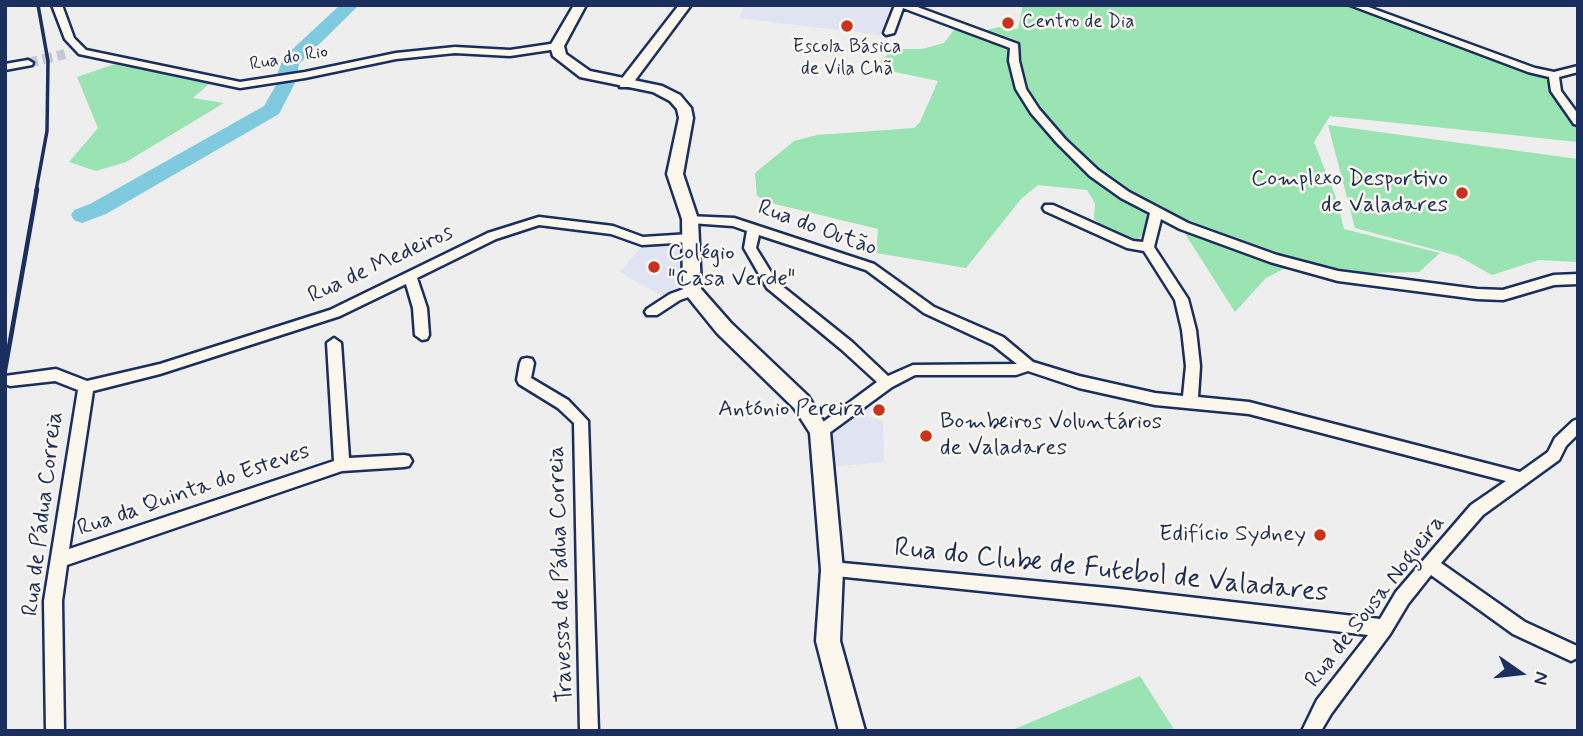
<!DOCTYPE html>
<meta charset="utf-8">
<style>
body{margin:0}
#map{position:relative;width:1583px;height:736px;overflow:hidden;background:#eeeeef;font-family:Mynerve,sans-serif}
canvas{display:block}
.frame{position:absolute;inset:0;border:7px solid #1b2f5e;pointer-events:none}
.north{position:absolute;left:1485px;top:638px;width:70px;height:70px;-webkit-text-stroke:5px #fbf7ec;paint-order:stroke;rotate:104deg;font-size:19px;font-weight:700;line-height:28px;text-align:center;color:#1b2f5e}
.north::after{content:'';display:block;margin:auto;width:24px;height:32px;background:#1b2f5e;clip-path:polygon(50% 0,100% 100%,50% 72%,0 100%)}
</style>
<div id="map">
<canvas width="1583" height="736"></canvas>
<div class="frame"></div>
<div class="north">N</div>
</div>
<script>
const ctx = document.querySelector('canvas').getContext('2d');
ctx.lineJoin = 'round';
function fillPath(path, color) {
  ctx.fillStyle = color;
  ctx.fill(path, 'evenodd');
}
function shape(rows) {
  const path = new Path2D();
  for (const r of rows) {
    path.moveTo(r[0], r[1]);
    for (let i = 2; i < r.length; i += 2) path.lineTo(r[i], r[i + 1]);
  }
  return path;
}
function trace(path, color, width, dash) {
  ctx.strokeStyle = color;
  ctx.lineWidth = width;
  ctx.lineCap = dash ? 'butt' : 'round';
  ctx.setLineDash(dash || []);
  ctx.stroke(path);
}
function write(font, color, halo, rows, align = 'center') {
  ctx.font = font + ' Mynerve,sans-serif';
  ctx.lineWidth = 5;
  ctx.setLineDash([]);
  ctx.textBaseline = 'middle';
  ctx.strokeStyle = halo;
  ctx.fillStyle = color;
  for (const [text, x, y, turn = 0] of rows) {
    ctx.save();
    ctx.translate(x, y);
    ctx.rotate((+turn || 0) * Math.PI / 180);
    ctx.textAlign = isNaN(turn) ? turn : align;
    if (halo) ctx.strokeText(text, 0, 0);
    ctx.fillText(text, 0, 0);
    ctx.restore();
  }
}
fillPath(shape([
 [745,5,867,5,891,7,880,35,739,18],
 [674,245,680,251,684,285,667,299,620,272,642,246],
 [869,404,869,417,883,421,884,462,829,467,830,434]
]), '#dfe3f2');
fillPath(shape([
 [1023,5,1358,5,1551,80,1563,89,1567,110,1578,128,1578,142,1330,116,1314,142,1337,200,1344,229,1440,253,1419,272,1368,273,1297,262,1266,278,1235,312,1173,215,1155,222,1135,242,1110,232,1094,219,1095,203,1087,190,1038,185,1021,199,966,268,876,253,878,229,771,203,757,196,755,173,794,141,817,135,914,128,920,122,938,81,881,69,881,60,894,49,922,49,944,43,954,30,975,33,999,27,1018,29],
 [115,64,210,83,193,98,224,103,126,162,96,171,69,162,98,128,77,77],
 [1328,125,1578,159,1578,262,1539,260,1492,275,1458,256,1355,228],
 [1140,676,1175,731,1010,731]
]), '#9ae3b2');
fillPath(shape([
 [340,5,359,5,299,64,297,75,292,79,295,83,279,114,106,214,82,223,74,220,71,215,74,210,90,204,264,106,280,78,277,75,283,58,340,5]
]), '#80cae0');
trace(shape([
 [28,63,65,54]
]), '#c4c8d2', 10, [10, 5]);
const minor = shape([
 [52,5,62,5,74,38,86,50,240,82,305,72,396,53,455,47,510,50,557,43,562,46,557,49,510,56,455,53,396,59,305,78,240,88,79,54,65,39,52,5],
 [895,5,912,5,1018,44,1019,61,1026,89,1039,109,1065,139,1098,170,1129,192,1188,223,1277,255,1338,271,1477,289,1503,290,1554,275,1578,274,1578,284,1554,285,1503,300,1477,299,1338,281,1270,262,1180,229,1161,219,1154,247,1188,299,1196,330,1200,366,1198,397,1249,402,1520,472,1548,452,1555,438,1573,421,1578,419,1578,434,1566,446,1559,460,1483,515,1441,563,1525,622,1577,646,1577,658,1571,661,1513,634,1431,575,1408,604,1390,634,1331,714,1321,731,1302,731,1317,700,1368,635,1118,605,826,575,824,570,826,565,832,562,1118,589,1380,619,1396,592,1471,505,1506,481,1249,414,1155,405,1079,388,1028,371,1016,375,915,375,892,387,825,436,820,438,815,436,813,432,815,428,877,382,842,350,767,288,744,248,747,231,733,226,690,223,684,219,686,216,734,218,874,264,934,307,1003,337,1033,362,1079,376,1155,393,1183,396,1186,366,1182,330,1175,300,1144,251,1127,248,1045,211,1043,208,1045,205,1053,205,1133,241,1143,242,1150,213,1121,198,1090,176,1057,143,1031,113,1016,89,1009,61,1010,48,903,8,894,33,886,35,884,33,895,5],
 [759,235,866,270,924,313,993,345,1017,364,913,365,888,376,852,342,777,282,756,248,759,235],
 [1350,5,1363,5,1535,68,1554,72,1578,66,1578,72,1559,77,1561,91,1578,114,1578,125,1574,124,1551,91,1549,77,1528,72,1350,5],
 [28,60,33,63,32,65,5,70,5,64,28,60],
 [539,217,613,226,643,237,690,234,696,238,690,242,642,245,611,234,539,225,496,239,417,278,427,308,429,335,427,339,422,340,415,335,413,308,406,284,340,316,160,374,93,391,69,549,334,461,327,343,334,338,341,343,349,458,404,455,409,456,412,461,409,466,404,467,342,471,67,565,62,601,64,731,46,731,44,601,78,390,55,381,10,386,5,384,5,376,56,369,87,381,160,364,330,310,488,233,539,217],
 [692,286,697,288,699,291,697,294,680,300,657,315,647,315,645,312,647,309,670,294,692,286],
 [527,358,532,359,534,363,531,378,568,400,588,421,598,731,580,731,574,423,558,408,519,384,517,380,520,363,522,359,527,358]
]);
const tertiary = shape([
 [679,5,691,5,630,87,620,87,620,81,679,5]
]);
const secondary = shape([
 [574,5,586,5,564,46,566,54,590,71,662,86,680,95,691,108,693,118,683,174,698,219,701,289,731,323,808,396,830,432,843,570,840,641,865,731,839,731,816,641,821,570,810,433,794,408,717,333,683,291,682,219,667,174,679,118,677,109,670,101,653,92,580,77,553,56,550,46,574,5]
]);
trace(minor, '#1b2f5e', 5);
trace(tertiary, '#1b2f5e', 5);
trace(secondary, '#1b2f5e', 5);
fillPath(minor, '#fbf7ec');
fillPath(tertiary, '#fbf7ec');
fillPath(secondary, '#fbf7ec');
trace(shape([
 [36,191,47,131,48,61,38,5]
]), '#1b2f5e', 3.5);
trace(shape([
 [5,370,37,189]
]), '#1b2f5e', 4.5);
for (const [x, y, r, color] of [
 [1008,23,7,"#c8321e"],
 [847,26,7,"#c8321e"],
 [1462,193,7,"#c8321e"],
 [654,267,7,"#c8321e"],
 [879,410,7,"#c8321e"],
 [926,436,7,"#c8321e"],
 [1320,535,7,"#c8321e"]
]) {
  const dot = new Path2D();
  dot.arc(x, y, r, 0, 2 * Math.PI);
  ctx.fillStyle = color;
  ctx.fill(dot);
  trace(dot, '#fbf7ec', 2.5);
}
write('19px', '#1b2f5e', '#fbf7ec', [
 ["Centro de Dia",1022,23],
 ["Escola Básica",847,48,"center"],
 ["de Vila Chã",847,70,"center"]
], 'left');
write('19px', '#1b2f5e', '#fbf7ec', [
 ["Rua do Rio",289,59,-10]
]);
write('23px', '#1b2f5e', '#fbf7ec', [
 ["Complexo Desportivo",1448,180],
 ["de Valadares",1448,206],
 ["Colégio",668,254,"left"],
 ["\"Casa Verde\"",668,280,"left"],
 ["António Pereira",865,410],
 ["Bombeiros Voluntários",940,423,"left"],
 ["de Valadares",940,449,"left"],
 ["Edifício Sydney",1306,535]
], 'right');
write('23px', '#1b2f5e', '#fbf7ec', [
 ["Rua do Outão",817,229,20],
 ["Rua de Medeiros",381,265,-25],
 ["Rua da Quinta do Esteves",194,491,-19],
 ["Rua de Pádua Correia",44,514,-83],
 ["Travessa de Pádua Correia",562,574,-92],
 ["Rua de Sousa Nogueira",1376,602,-52]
]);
write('28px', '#1b2f5e', '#fbf7ec', [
 ["Rua do Clube de Futebol de Valadares",1111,572,6]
]);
</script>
